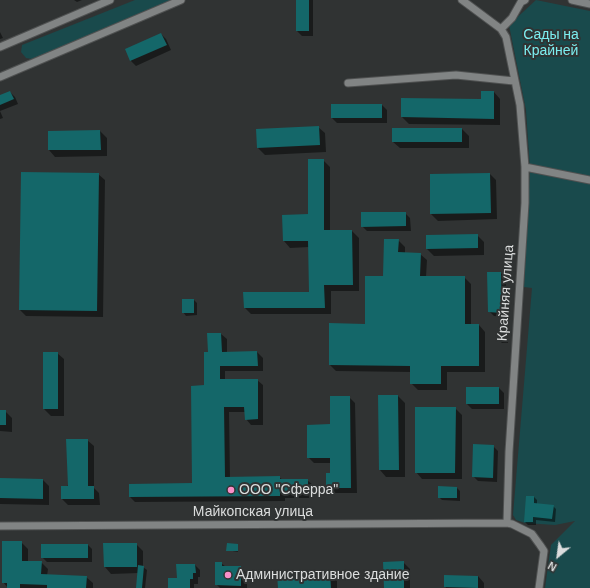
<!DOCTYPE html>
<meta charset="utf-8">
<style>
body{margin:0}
#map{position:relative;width:590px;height:588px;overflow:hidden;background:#303333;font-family:Arial,sans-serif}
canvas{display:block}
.north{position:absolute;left:538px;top:536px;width:40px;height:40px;-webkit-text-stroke:3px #303333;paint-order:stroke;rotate:209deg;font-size:11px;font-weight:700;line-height:16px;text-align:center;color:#dbdddd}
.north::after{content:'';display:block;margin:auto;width:14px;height:18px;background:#dbdddd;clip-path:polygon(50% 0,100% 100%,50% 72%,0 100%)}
</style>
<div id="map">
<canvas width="590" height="588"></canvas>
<div class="north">N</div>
</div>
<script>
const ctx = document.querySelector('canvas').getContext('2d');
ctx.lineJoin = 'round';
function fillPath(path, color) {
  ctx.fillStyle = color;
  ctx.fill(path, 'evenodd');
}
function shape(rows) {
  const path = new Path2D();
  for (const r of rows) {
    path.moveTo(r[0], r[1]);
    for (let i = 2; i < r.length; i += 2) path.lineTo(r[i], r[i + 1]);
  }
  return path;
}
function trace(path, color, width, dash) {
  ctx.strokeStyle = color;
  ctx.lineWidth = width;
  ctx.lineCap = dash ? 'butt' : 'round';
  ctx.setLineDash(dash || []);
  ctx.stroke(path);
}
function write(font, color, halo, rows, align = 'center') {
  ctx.font = font + ' Arial,sans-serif';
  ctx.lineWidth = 4;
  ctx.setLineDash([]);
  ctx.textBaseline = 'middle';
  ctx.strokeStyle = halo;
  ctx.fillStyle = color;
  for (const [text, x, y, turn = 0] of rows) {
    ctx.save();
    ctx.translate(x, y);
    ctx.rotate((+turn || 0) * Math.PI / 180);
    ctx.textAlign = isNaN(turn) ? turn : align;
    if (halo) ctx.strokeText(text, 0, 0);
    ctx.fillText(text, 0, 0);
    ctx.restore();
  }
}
fillPath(shape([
 [135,0,180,0,32,59,26,58,21,52,22,45],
 [536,0,590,11,590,588,545,588,551,545,575,521,555,525,525,523,516,520,513,515,532,288,524,287,530,169,526,110,509,25]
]), '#194a4c');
fillPath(shape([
 [74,0,82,0,77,2],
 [297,0,313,0,313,36,302,36,297,31],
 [0,32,3,38,0,39],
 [161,34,166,39,171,50,136,66,131,61,126,50],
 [10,92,15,97,18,104,0,111,3,118,0,119,0,96],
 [494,92,500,99,500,125,409,124,402,117,482,100],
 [382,105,387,110,387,123,337,123,332,118],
 [318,127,325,133,326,152,265,155,258,148,257,130],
 [462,129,469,136,469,148,400,148,393,142],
 [100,131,107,138,107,156,55,157,49,150,49,132],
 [323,160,330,167,330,231,352,231,359,238,359,291,331,291,331,314,251,314,245,308,310,292,309,247,290,248,284,241,309,215],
 [98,174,105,180,103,317,26,316,20,310],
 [490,174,496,180,497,219,438,221,431,214],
 [405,213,410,218,411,231,367,231,362,226],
 [477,235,484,242,484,255,434,256,427,249],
 [398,240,405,247,405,253,420,254,427,260,426,277,464,277,471,284,471,325,479,325,485,332,485,372,447,372,447,390,418,390,411,383,411,372,336,371,330,365,366,325],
 [501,273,506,278,506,317,494,316,489,311],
 [194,300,197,303,197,315,186,316,183,312],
 [499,331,505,331,508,334,508,343,502,343,499,340],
 [208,334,221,334,227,339,227,353,257,352,263,358,263,371,225,371,225,380,257,380,263,385,263,425,251,425,246,419,246,412,229,412,230,478,279,477,283,480,307,480,313,485,313,498,285,498,285,501,135,502,130,497,193,484,209,353],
 [57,353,64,359,64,416,51,416,44,409],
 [499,388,504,393,504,409,472,409,467,404],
 [379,396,398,396,405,403,405,477,386,477,380,470],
 [349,397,355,403,357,493,333,493,327,487,331,474,331,463,314,463,308,457],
 [455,408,462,415,462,479,422,479,416,472],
 [0,411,5,411,12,418,12,432,0,431],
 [87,440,94,446,94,488,99,493,100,505,68,505,62,499],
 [493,446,498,451,497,482,478,481,473,476],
 [0,479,43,480,49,486,49,505,0,504],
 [439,488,457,488,460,491,460,501,442,500,439,497],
 [534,497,537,500,537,504,553,506,556,509,555,522,536,520,536,525,528,525,525,522],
 [21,542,28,549,28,562,41,562,48,569,47,576,86,577,93,583,93,588,8,588,3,582],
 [136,544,143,551,143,567,147,570,145,588,138,588,139,573,111,574,105,567],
 [88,545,92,549,92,562,47,562,42,557],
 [237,545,238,552,227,550],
 [403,562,410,569,410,588,385,588],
 [221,563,226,567,241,567,247,574,247,588,220,588,216,584],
 [195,565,200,570,200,577,198,577,198,584,194,584,194,588,169,588],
 [330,574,337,581,337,588,279,588],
 [478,576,484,583,484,588,446,588,445,586]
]), '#0007');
fillPath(shape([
 [296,0,309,0,309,31,296,31],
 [161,33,167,45,130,61,125,49],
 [10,91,14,99,0,105,0,95],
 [481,91,494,91,494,119,401,117,401,98,481,99],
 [331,104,382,104,382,118,331,118],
 [319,126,320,145,257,148,256,129],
 [392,128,462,128,462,142,392,142],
 [100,130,101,150,48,150,48,131],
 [308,159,324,159,324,230,352,230,353,285,324,285,325,308,244,308,243,292,309,292,308,241,283,241,282,215,308,214],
 [21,172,99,173,97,311,19,310],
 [490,173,491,213,430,214,430,174],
 [361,212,406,212,406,226,361,227],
 [478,234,478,248,426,249,426,235],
 [384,239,399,239,398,252,421,253,420,276,465,276,465,324,479,324,479,366,441,366,441,384,410,384,410,366,329,365,329,323,365,324,365,276,383,276],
 [487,272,501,272,502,313,488,312],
 [182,299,194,299,194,313,182,313],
 [498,330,506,330,506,340,498,340],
 [207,333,221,333,222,352,257,351,258,366,220,366,220,379,258,379,258,419,245,420,244,407,224,407,225,477,280,476,280,479,308,479,308,493,280,493,280,496,129,497,129,484,192,483,191,386,204,385,204,352,208,352],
 [43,352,58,352,58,409,43,409],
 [466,387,499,387,499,404,466,404],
 [378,395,398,395,399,470,379,470],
 [330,396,350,396,351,488,326,488,326,473,330,473,330,458,307,458,307,425,330,424],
 [415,407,456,407,455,473,415,473],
 [0,410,6,410,6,425,0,425],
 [66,439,88,439,88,486,94,486,94,499,61,499,61,486,68,486],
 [473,444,494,445,493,478,472,477],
 [0,478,43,479,43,499,0,498],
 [438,486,457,487,457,498,438,498],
 [526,496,534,496,534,503,554,505,552,519,533,517,533,522,524,522],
 [2,541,22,541,22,561,42,561,41,574,87,576,86,588,47,588,47,585,20,584,20,588,7,588,7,583,2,583],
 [103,543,137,543,137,567,104,567],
 [227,543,238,544,238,551,226,551],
 [41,544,88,544,88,558,41,558],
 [404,561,404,588,384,588,383,562],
 [215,562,222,562,222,566,241,566,241,586,215,585],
 [176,564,195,564,196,573,193,573,193,579,190,579,190,588,168,588,168,578,177,578],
 [138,565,144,566,142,588,136,588],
 [316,573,330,573,331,588,278,588,277,574],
 [444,575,478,576,478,588,444,587]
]), '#146769');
const minor = shape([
 [462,0,501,29,506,37,520,105,525,167,525,203,509,452,507,523,512,524,532,534,540,545,544,551,539,588],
 [572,0,590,4],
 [501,29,512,18,521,2,525,0],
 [0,47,110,0],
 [0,77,181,0],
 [348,83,456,75,514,81],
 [525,167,590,180],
 [0,526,507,523]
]);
trace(minor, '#4f5151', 9);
trace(minor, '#818484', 7);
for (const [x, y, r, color] of [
 [231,490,4,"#f98fc8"],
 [228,575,4,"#f98fc8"]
]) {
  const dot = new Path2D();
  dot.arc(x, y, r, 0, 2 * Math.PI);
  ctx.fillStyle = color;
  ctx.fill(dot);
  trace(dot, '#303333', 1.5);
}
write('14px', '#7bedef', '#303333', [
 ["Сады на",551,35],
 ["Крайней",551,51]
]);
write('14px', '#dbdddd', '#303333', [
 ["Крайняя улица",506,293,-86],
 ["Майкопская улица",253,512]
]);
write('14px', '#dbdddd', '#303333', [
 ["ООО \"Сферра\"",239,490],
 ["Административное здание",236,575]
], 'left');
</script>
